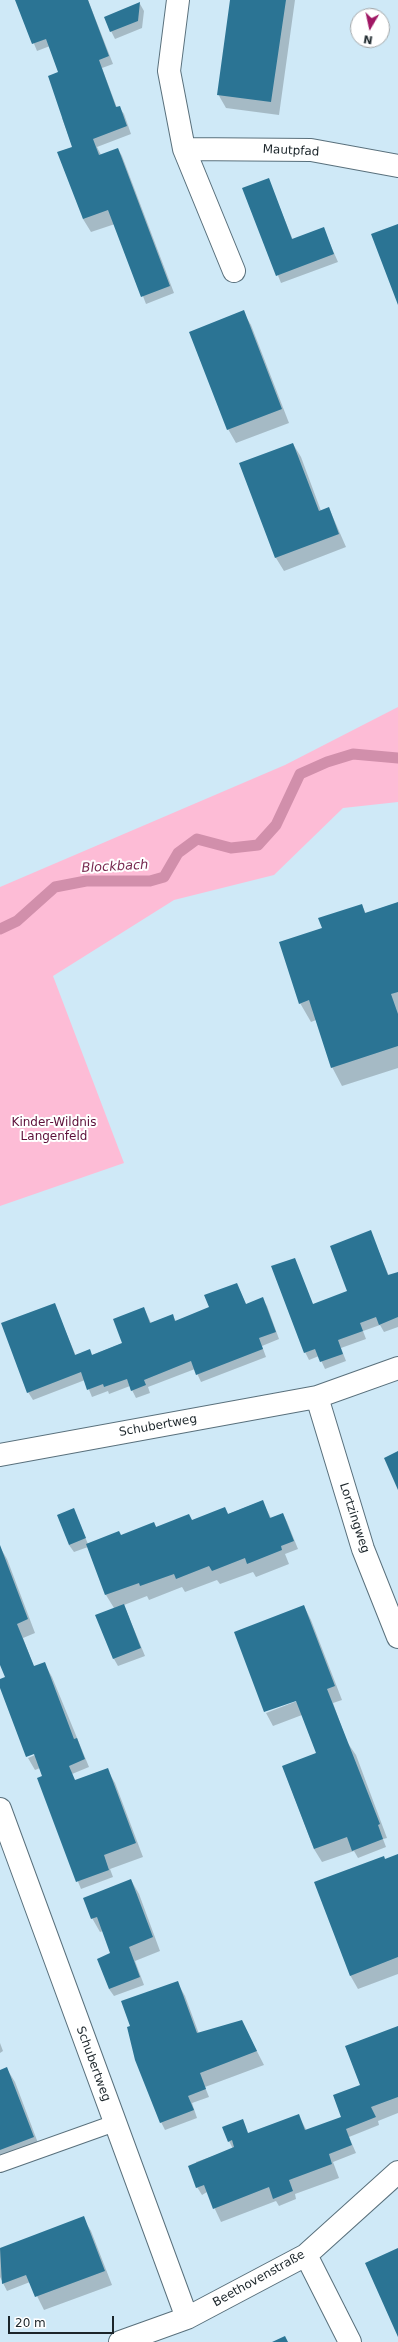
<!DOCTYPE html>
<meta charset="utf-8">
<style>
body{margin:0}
#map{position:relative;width:398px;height:2342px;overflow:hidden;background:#cfe9f7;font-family:"DejaVu Sans",sans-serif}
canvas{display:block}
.north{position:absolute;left:350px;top:8px;width:40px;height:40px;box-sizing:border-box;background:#fff;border:1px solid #a4a8aa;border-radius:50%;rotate:189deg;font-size:11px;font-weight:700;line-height:16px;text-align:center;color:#1b252a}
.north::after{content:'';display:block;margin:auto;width:14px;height:18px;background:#a01764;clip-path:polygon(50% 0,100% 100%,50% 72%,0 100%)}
.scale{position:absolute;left:8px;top:2316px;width:106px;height:18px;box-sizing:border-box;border:2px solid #1b252a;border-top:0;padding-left:5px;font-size:12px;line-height:14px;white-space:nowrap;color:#1b252a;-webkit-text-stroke:3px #fff;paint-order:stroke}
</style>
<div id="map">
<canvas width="398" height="2342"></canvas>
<div class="north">N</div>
<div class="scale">20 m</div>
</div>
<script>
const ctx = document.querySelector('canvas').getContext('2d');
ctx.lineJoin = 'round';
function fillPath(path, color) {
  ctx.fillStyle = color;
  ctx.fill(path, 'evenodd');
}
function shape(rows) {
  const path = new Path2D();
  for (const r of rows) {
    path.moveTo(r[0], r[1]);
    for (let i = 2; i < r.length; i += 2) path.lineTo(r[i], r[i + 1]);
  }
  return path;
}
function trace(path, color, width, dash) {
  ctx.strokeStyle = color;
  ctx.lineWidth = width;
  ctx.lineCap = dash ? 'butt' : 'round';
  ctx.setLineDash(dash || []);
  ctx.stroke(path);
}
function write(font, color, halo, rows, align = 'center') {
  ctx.font = font + ' "DejaVu Sans",sans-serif';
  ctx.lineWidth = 4;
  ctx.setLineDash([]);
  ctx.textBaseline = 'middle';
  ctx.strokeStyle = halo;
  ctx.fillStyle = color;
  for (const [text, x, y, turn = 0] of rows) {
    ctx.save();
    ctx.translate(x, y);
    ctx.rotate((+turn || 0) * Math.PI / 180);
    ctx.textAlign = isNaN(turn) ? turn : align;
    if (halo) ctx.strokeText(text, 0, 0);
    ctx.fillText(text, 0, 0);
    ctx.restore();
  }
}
fillPath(shape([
 [398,707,398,802,343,808,274,875,174,900,53,976,124,1163,0,1206,0,887,285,765]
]), '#fdbcd6');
fillPath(shape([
 [16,0,88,0,113,64,102,68,117,108,119,107,124,114,131,134,97,147,101,155,118,149,122,156,174,293,146,304,115,224,91,232,83,219,73,148,62,118,65,118,59,72,50,46,37,51],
 [232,0,295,0,279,115,226,108,218,94],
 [140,4,144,11,142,28,115,39,111,31],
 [268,179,293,240,323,228,338,262,281,283,243,189],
 [243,312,251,325,289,423,236,443,228,429],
 [293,444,301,457,321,511,329,508,346,547,284,571,276,558,240,464],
 [398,904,398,1068,342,1086,332,1067,316,1020,311,1022,300,1003,323,929,362,905,366,914],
 [370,1231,389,1276,398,1273,398,1327,384,1332,380,1325,363,1331,366,1339,341,1348,346,1361,325,1369,319,1356,309,1360,305,1352,294,1259,313,1305,348,1292],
 [237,1284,246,1305,262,1299,267,1306,279,1339,262,1346,266,1357,201,1382,195,1369,148,1387,150,1393,136,1398,130,1386,109,1394,108,1391,92,1397,85,1380,33,1400,28,1392,54,1304,76,1356,92,1355,123,1343,144,1308,151,1323,172,1315,176,1321,210,1308],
 [262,1501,271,1518,283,1514,287,1522,298,1549,285,1554,289,1564,256,1577,253,1572,220,1584,217,1580,185,1592,182,1587,149,1600,147,1596,124,1605,145,1656,118,1666,114,1659,114,1608,106,1595,88,1547,74,1552,69,1545,74,1510,88,1544,121,1536,154,1523,157,1528,192,1521,225,1508,228,1514],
 [0,1547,7,1559,35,1633,23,1638,34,1667,44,1663,52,1677,89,1767,72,1774,75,1781,107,1769,115,1783,143,1857,110,1869,113,1877,81,1889,72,1867,40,1768,35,1770,28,1758,35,1755,0,1685,0,1680,6,1678,0,1662],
 [304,1606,311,1620,342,1700,333,1703,347,1742,356,1755,387,1838,383,1839,386,1847,358,1858,354,1851,322,1862,314,1849,283,1767,317,1753,302,1715,273,1726,266,1713,297,1701],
 [398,1855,398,1974,358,1989,350,1975,385,1860],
 [131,1880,139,1894,160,1951,135,1961,144,1985,114,1996,109,1989,112,1954,103,1931,100,1932,92,1918],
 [177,1982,185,1996,199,2034,242,2022,264,2065,205,2087,209,2097,192,2103,197,2118,165,2130,161,2122],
 [398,2027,398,2113,378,2121,379,2125,349,2137,356,2153,333,2162,339,2178,295,2194,296,2199,279,2206,276,2201,221,2222,207,2192,202,2195,197,2187,196,2162,233,2149,229,2141,243,2120,249,2138,298,2115,307,2131,342,2117],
 [0,2043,3,2051,0,2053],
 [7,2069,15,2082,41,2151,0,2167,0,2071],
 [83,2218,91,2231,112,2285,44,2310,30,2282,7,2291,0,2277,0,2249]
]), '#0003');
trace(shape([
 [0,929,17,921,55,887,86,881,150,881,164,877,178,853,197,839,231,848,258,845,276,825,300,774,327,762,353,754,398,758]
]), '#d18fab', 11);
fillPath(shape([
 [15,0,88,0,109,56,99,60,116,107,120,106,127,126,93,139,99,155,118,148,170,286,141,297,108,210,83,219,57,152,72,147,48,76,58,72,46,39,32,44],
 [230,0,286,0,271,102,217,95],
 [140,2,138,21,110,32,104,17],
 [269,178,292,239,324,227,334,254,276,276,242,188],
 [398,224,398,305,371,234],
 [244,310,282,409,227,430,189,332],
 [293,443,319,511,329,507,339,534,275,558,239,463],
 [398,902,398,992,391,994,398,1014,398,1046,331,1068,309,1000,299,1004,279,942,322,928,318,918,362,904,365,913],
 [371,1230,388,1275,398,1272,398,1317,379,1325,376,1317,360,1323,363,1331,338,1340,343,1354,320,1362,315,1349,304,1353,271,1266,295,1258,313,1304,347,1291,330,1246],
 [237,1283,246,1304,263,1297,276,1332,259,1338,263,1349,196,1375,191,1361,144,1380,146,1385,131,1391,127,1379,104,1387,103,1384,87,1390,81,1372,27,1393,1,1323,55,1303,75,1355,90,1349,92,1355,122,1343,113,1319,144,1307,150,1323,173,1314,175,1321,209,1307,204,1295],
 [398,1451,398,1490,384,1458],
 [263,1500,270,1518,283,1513,294,1541,281,1546,282,1550,247,1564,245,1558,212,1571,209,1566,176,1579,174,1574,140,1586,139,1583,105,1595,86,1544,119,1531,121,1535,154,1522,156,1527,189,1514,192,1520,225,1507,228,1514],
 [74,1508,86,1538,69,1545,57,1515],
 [0,1545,28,1619,17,1624,34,1666,45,1662,74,1739,77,1738,85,1759,69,1766,75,1780,108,1768,136,1843,104,1855,109,1870,76,1882,37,1778,42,1776,34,1754,26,1757,0,1688,0,1679,5,1677,0,1665],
 [124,1604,141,1648,113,1659,95,1615],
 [304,1605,335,1686,327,1689,380,1824,378,1825,383,1839,352,1851,347,1837,314,1849,282,1766,316,1753,296,1701,264,1712,234,1632],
 [398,1854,398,1957,350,1976,314,1882,384,1856,385,1859],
 [131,1879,153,1937,129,1947,140,1977,109,1989,97,1959,110,1953,97,1917,91,1919,83,1898],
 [178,1981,197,2033,242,2020,257,2051,200,2073,206,2089,188,2096,194,2110,160,2123,135,2060,127,2027,130,2026,121,2001],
 [398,2026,398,2097,371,2107,376,2117,346,2129,352,2145,329,2154,332,2164,289,2180,293,2191,273,2199,269,2187,213,2209,204,2185,196,2188,188,2166,234,2147,232,2140,228,2142,222,2127,243,2119,248,2133,299,2114,305,2130,341,2117,333,2095,360,2085,345,2046],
 [7,2067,34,2137,0,2150,0,2070],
 [84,2216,105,2271,35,2297,26,2275,2,2284,0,2248],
 [398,2248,398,2337,365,2263],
 [285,2336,288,2342,272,2342]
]), '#2b7494');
const service = shape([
 [0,2164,115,2123]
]);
const minor = shape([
 [178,0,169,71,184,149,234,271],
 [184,149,311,150,398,166],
 [317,1397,363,1549,398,1637],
 [0,1455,317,1397,398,1368],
 [0,1809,187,2318],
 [306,2255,350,2342],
 [120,2342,187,2318,306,2255,398,2172]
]);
trace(service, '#59707c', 18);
trace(minor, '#59707c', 24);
trace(service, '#fff', 16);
trace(minor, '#fff', 22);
write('12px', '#1b252a', '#fff', [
 ["Mautpfad",291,151,3],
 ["Schubertweg",158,1426,-10],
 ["Lortzingweg",354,1518,72],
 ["Schubertweg",93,2064,70],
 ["Beethovenstraße",259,2279,-29]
]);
write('12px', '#5d0f39', '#fff', [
 ["Kinder-Wildnis",54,1123],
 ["Langenfeld",54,1137]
]);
write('italic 13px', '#782a50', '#fff', [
 ["Blockbach",115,867,-3]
]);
</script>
